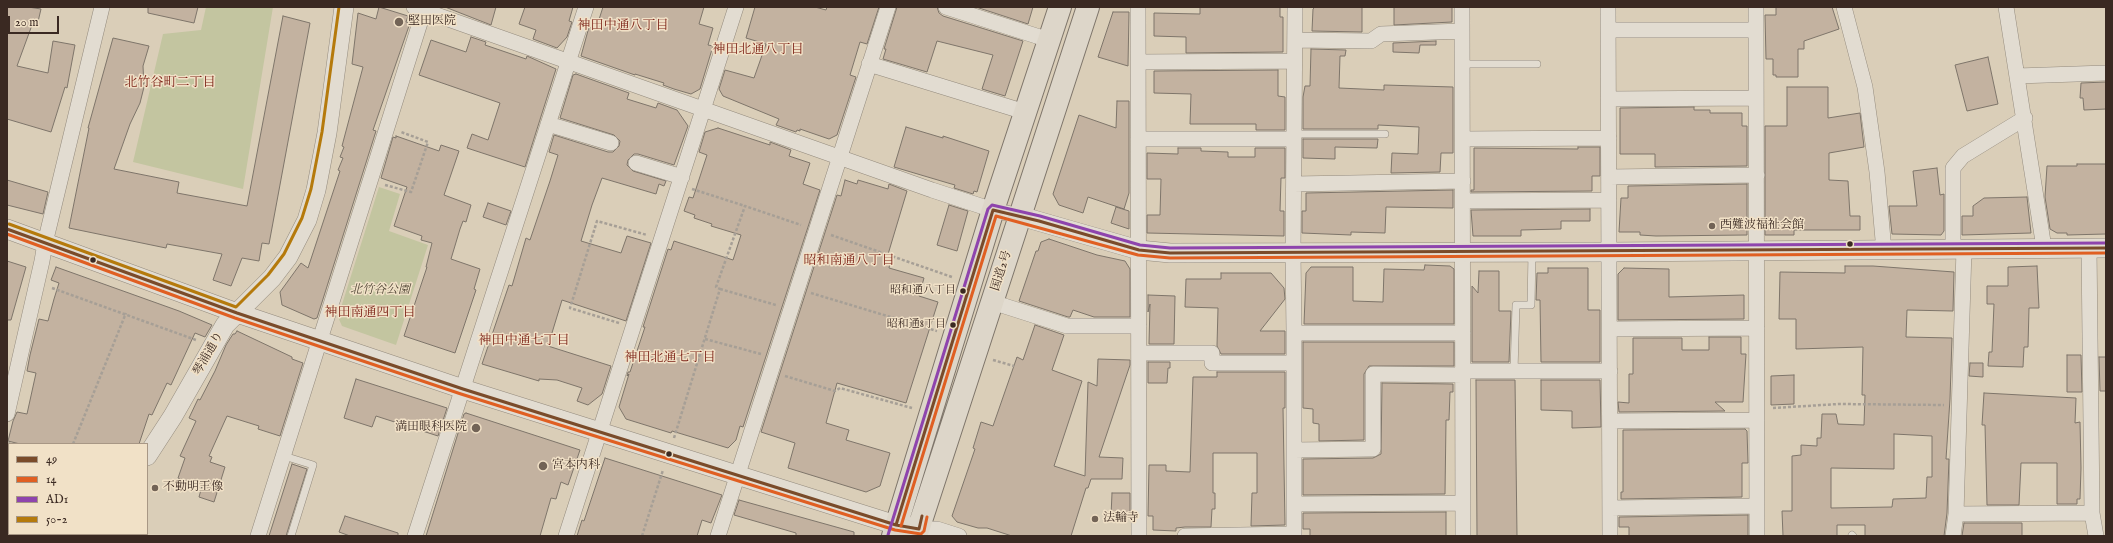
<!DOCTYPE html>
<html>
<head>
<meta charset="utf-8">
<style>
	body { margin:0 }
	#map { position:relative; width:2113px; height:543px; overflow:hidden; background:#daceb8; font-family:"IM FELL English",serif }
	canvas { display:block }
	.frame { position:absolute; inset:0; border:8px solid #3a2922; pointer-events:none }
	.legend { position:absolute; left:8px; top:443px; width:140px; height:92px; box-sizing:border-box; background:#f1e1c7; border:1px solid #a89785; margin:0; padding:5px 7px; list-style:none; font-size:12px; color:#3a2922 }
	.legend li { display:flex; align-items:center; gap:8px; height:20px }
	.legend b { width:20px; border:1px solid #a89785 }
	.scale { position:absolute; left:8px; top:16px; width:51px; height:18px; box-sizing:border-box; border:2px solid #3a2922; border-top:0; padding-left:5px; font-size:12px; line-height:14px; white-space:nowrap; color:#3a2922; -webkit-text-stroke:3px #f1e1c7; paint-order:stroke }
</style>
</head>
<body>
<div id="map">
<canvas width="2113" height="543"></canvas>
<div class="frame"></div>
<ul class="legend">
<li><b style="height:5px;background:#7a4b2a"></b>49</li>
<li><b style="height:5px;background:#e05f22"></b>14</li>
<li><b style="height:5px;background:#8e44ad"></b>AD1</li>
<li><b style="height:5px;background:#b57a0c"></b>50-2</li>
</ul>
<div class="scale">20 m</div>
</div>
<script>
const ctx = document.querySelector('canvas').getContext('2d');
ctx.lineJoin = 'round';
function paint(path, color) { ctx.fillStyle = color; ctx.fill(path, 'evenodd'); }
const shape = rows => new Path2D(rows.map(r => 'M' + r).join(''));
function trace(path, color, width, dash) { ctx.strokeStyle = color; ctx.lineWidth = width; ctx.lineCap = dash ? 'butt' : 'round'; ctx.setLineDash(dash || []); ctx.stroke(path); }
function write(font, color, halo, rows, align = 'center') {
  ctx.font = font + ' "IM FELL English","Noto Serif JP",serif'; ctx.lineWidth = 3; ctx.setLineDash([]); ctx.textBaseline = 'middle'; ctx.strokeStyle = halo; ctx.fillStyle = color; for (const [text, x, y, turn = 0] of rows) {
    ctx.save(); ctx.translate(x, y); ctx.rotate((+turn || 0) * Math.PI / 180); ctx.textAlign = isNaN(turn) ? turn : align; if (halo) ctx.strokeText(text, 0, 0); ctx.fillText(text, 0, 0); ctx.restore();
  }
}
const green = shape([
	[206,7,273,7,243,189,133,162,163,34,201,30],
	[379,187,400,194,389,231,428,245,396,345,342,326,338,317]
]);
const building = shape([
	[7,7,28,7,41,9,37,26,32,25,17,66,48,73,53,41,75,45,67,88,65,87,51,132,7,119,7,7],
	[148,7,198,7,194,23,148,13,148,7],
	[379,7,408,16,406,22,410,23,373,130,376,131,317,318,314,319,282,305,280,292,301,263,308,268,340,171,338,170,343,158,340,157,344,147,342,146,363,67,352,64,358,13,376,19,379,7],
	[445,7,496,7,491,25,445,7],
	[525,7,573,7,569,21,572,22,567,37,557,48,533,39,536,30,519,24,525,7],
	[603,7,704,7,699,24,713,28,708,45,713,46,700,89,691,94,674,89,663,85,664,83,635,74,635,75,581,56,589,27,596,29,603,7],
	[755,7,815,7,826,10,827,7,879,7,867,44,860,42,850,75,856,77,837,135,829,139,800,129,800,131,797,130,796,132,776,125,779,119,723,96,719,89,725,70,754,78,766,44,746,38,755,7],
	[897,7,937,7,939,13,943,16,1023,41,1005,96,982,89,993,55,937,41,927,72,883,59,886,49,884,49,897,7],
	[976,7,1033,7,1028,24,976,7],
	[1200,7,1280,7,1280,17,1283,17,1283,52,1186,53,1186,37,1154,36,1154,13,1200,14,1200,7],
	[1315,7,1362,7,1362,32,1312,31,1313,9,1315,7],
	[1394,7,1452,7,1452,22,1394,25,1394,7],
	[1776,7,1832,7,1839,29,1804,41,1804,49,1798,49,1798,77,1776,77,1776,75,1773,75,1773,59,1766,59,1765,15,1776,15,1776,7],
	[1113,12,1129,12,1128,66,1098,57,1113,12],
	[283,16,310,23,269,244,262,243,259,261,242,258,231,286,213,280,222,254,167,244,166,248,69,228,89,128,88,128,113,38,149,46,143,66,144,87,140,103,130,124,114,169,179,182,177,193,247,206,283,16],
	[471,37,486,42,485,45,526,59,527,56,556,69,525,167,467,148,472,134,488,140,500,103,419,75,431,40,466,52,471,37],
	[1436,41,1436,45,1420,45,1419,53,1393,52,1393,43,1436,41],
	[1311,49,1346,50,1345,56,1340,56,1339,88,1384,90,1384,85,1453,87,1453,153,1441,153,1440,172,1391,173,1392,153,1418,154,1419,127,1378,125,1378,129,1303,129,1303,97,1305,86,1310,86,1311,49],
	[1988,57,1998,104,1967,111,1955,65,1988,57],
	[1278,70,1278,96,1285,97,1285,130,1256,130,1256,124,1190,124,1191,94,1154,93,1154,71,1278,70],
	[576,74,629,93,627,99,656,108,658,103,677,110,688,126,674,165,638,154,634,154,628,160,627,165,633,171,666,181,664,186,659,184,656,194,602,178,592,205,581,241,621,253,627,236,651,243,626,321,562,300,548,346,611,366,602,394,588,405,577,401,582,388,557,380,539,379,539,381,482,364,509,285,512,286,526,238,530,240,550,181,558,155,549,152,554,135,608,152,613,152,619,146,620,141,614,135,560,118,573,75,576,74],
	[2106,82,2106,109,2084,110,2083,98,2080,98,2081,83,2106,82],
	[1787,87,1828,87,1828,118,1860,113,1864,147,1829,153,1829,180,1848,181,1850,216,1860,216,1860,230,1794,230,1794,235,1765,235,1765,126,1787,126,1787,87],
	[1117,101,1129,101,1129,193,1124,209,1088,197,1083,213,1059,205,1053,194,1079,115,1116,128,1117,101],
	[1694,107,1694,110,1710,110,1710,113,1742,113,1742,126,1747,126,1747,166,1655,167,1655,154,1620,154,1620,108,1694,107],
	[906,127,943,138,943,136,989,151,977,192,974,191,973,194,954,188,955,185,948,183,894,167,906,127],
	[718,128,770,145,770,142,791,150,789,156,810,163,803,184,820,190,743,427,740,426,736,440,728,448,672,431,671,433,626,419,619,407,629,374,627,376,628,372,630,372,645,327,643,327,668,249,671,250,674,241,733,260,741,235,711,226,712,224,694,218,695,215,684,211,689,197,693,198,707,155,699,152,705,132,718,128],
	[396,136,439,151,441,145,459,151,444,195,471,205,466,222,463,221,460,229,451,259,480,269,474,289,476,290,455,353,404,336,427,267,426,267,432,243,421,240,422,236,394,226,407,187,381,178,393,137,396,138,396,136],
	[1303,139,1378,139,1377,148,1335,147,1335,159,1303,158,1303,139],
	[1578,147,1600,147,1600,176,1592,176,1592,191,1471,192,1471,190,1474,190,1474,148,1578,149,1578,147],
	[1178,148,1201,148,1201,151,1228,152,1228,157,1255,157,1255,148,1285,148,1285,178,1281,178,1280,211,1284,211,1284,236,1147,233,1147,215,1160,215,1161,179,1147,179,1147,153,1178,154,1178,148],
	[2077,164,2106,164,2106,234,2067,235,2067,233,2057,233,2050,229,2045,197,2047,166,2077,166,2077,164],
	[1937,168,1940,195,1944,194,1944,231,1941,235,1892,234,1889,206,1917,206,1913,171,1937,168],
	[7,180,48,192,43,214,7,205,7,180],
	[845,180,857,184,858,180,888,189,889,184,907,191,886,261,890,263,889,268,924,278,919,296,938,302,906,403,837,383,826,423,849,430,846,440,890,453,880,486,866,492,788,468,795,443,761,432,837,195,841,196,845,180],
	[1747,184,1747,235,1656,236,1640,235,1640,232,1619,232,1621,198,1628,198,1628,186,1747,184],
	[1453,190,1453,208,1386,207,1385,233,1351,232,1351,235,1302,233,1302,211,1306,211,1306,193,1453,190],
	[2027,197,2031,233,1962,235,1962,216,1973,216,1973,206,1984,198,2027,197],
	[488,203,511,211,506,225,483,217,488,203],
	[949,205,968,211,957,251,937,245,949,205],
	[1116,207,1129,211,1129,229,1111,223,1116,207],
	[1590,209,1590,221,1561,221,1561,229,1521,230,1521,236,1473,236,1471,210,1590,209],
	[1049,239,1097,255,1125,261,1130,269,1130,317,1094,317,1073,310,1070,317,1068,317,1019,301,1036,251,1038,251,1041,242,1049,239],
	[7,261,26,267,11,320,7,320,7,261],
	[1425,265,1450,266,1454,269,1454,324,1304,324,1306,273,1311,267,1353,267,1353,301,1383,302,1384,269,1424,270,1425,265],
	[1845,266,1873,266,1954,272,1953,311,1907,310,1906,337,1952,338,1950,399,1946,459,1949,459,1947,513,1944,536,1865,536,1865,525,1837,525,1837,536,1783,536,1782,511,1792,511,1792,456,1801,455,1801,445,1817,446,1817,438,1821,438,1822,414,1836,414,1838,424,1864,425,1865,395,1862,395,1863,347,1796,349,1796,319,1779,319,1780,272,1845,273,1845,266],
	[1894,434,1932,436,1932,477,1927,477,1926,498,1893,499,1892,507,1831,508,1831,468,1894,469,1894,434],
	[2037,266,2039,308,2029,308,2028,347,2024,347,2023,367,1988,366,1989,352,1992,352,1994,304,1987,304,1987,286,2008,286,2008,267,2037,266],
	[56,267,179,311,212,325,205,337,195,333,171,385,167,383,152,415,149,414,139,444,20,444,8,441,13,421,17,412,27,414,36,373,27,371,30,355,39,319,48,321,54,299,59,283,51,280,56,267],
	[1548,268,1588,268,1588,310,1600,310,1600,362,1541,362,1540,300,1536,300,1537,273,1548,273,1548,268],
	[1624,268,1669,269,1669,297,1744,295,1744,319,1618,320,1618,274,1624,268],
	[1479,271,1499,271,1499,311,1511,311,1509,362,1472,362,1472,286,1478,293,1479,271],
	[1221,273,1271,273,1284,288,1285,299,1260,331,1285,331,1285,354,1221,354,1217,346,1218,308,1185,307,1186,279,1221,279,1221,273],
	[1148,295,1175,296,1174,344,1149,344,1150,304,1148,312,1148,295],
	[1035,325,1064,335,1052,370,1082,381,1054,466,1085,476,1088,382,1097,386,1098,359,1130,360,1130,365,1099,457,1123,458,1122,479,1091,479,1088,488,1086,488,1071,536,1012,536,987,528,978,528,957,522,952,516,975,449,973,448,981,422,993,426,1017,357,1023,360,1035,325],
	[237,331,292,357,292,359,303,363,280,436,258,429,259,426,227,416,209,456,212,457,210,462,225,467,214,502,199,497,202,486,178,478,185,458,180,456,196,421,189,418,198,399,200,400,215,371,226,345,233,334,235,334,237,331],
	[1709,337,1741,337,1741,354,1746,354,1743,402,1715,402,1725,411,1619,412,1618,402,1629,403,1629,374,1633,374,1633,338,1682,338,1682,350,1709,350,1709,337],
	[1303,342,1454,342,1454,366,1369,366,1364,374,1364,440,1319,441,1319,424,1313,423,1313,409,1303,408,1303,342],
	[2067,355,2081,355,2082,392,2067,392,2067,355],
	[2099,357,2106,357,2106,391,2100,391,2099,357],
	[1148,362,1170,362,1170,368,1168,368,1167,383,1148,383,1148,362],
	[1970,363,1983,363,1983,377,1969,376,1970,363],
	[1217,372,1285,372,1285,408,1283,408,1285,525,1251,526,1252,493,1257,493,1257,453,1213,453,1213,493,1215,493,1215,509,1212,509,1211,527,1185,527,1176,528,1176,531,1153,530,1153,516,1148,516,1149,465,1166,465,1166,471,1190,472,1193,377,1217,377,1217,372],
	[1794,375,1794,404,1771,405,1771,376,1794,375],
	[356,379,447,408,438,436,376,416,372,427,344,418,356,379],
	[1476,380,1515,380,1517,536,1477,536,1476,380],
	[1541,380,1600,380,1601,427,1572,428,1572,411,1541,410,1541,380],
	[1382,383,1453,384,1453,392,1450,392,1449,420,1446,420,1445,494,1303,495,1303,459,1373,458,1381,454,1382,383],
	[1984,393,2076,398,2075,423,2080,422,2081,468,2080,499,2077,499,2077,504,2057,504,2057,463,2021,463,2019,505,1987,505,1985,425,1982,425,1984,393],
	[466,413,580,450,568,485,561,482,556,499,551,498,540,536,426,536,464,414,466,413],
	[1745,429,1747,431,1748,463,1742,463,1742,497,1621,499,1621,492,1623,492,1623,430,1745,429],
	[605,458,722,495,711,523,702,520,697,536,577,536,582,520,584,521,605,458],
	[292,464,307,469,286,536,269,536,292,464],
	[1112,493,1130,493,1130,516,1111,516,1112,493],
	[739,500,854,532,854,536,796,536,796,533,734,515,739,500],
	[1446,512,1446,536,1310,536,1310,529,1303,529,1303,513,1446,512],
	[1748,515,1748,536,1629,536,1629,527,1619,527,1619,517,1748,515],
	[345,516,398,533,398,536,350,536,339,532,345,516],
	[1964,523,2022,523,2022,536,1962,536,1964,523]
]);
const path = shape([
	[385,185,411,192,428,142,401,132],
	[692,189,745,206],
	[831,235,952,277],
	[52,288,196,340],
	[720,289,776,305],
	[811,293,937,331],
	[619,323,570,308,597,221,647,235],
	[705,339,761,354],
	[993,360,1014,366],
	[785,376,835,391,840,388,912,408],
	[1773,408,1839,404,1944,405],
	[674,438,720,289,716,287,745,206,801,225],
	[73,444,126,313],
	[642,536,663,470]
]);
const service = shape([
	[1463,64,1537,64],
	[1294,134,1385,134],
	[1514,371,1516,305,1531,305,1532,253],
	[284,456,313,465,291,536],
	[1852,535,1853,536]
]);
const minor = shape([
	[414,7,932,190,993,210,1020,216],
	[946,7,1049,40],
	[1138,7,1139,536],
	[1462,7,1463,536],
	[1608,7,1610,536],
	[1756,7,1757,536],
	[1844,7,1865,87,1877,172,1884,251],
	[2006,7,2044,248],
	[1608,30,1756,30],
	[1295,40,1371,41,1381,34,1462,31],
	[1138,62,1294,61],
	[869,64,1025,112],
	[2017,76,2106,73],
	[1609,99,1756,98],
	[548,124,611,143],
	[1138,139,1294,139],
	[1463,139,1609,138],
	[636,163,682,177],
	[1609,177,1757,175],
	[1294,184,1463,181],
	[1463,201,1609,200],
	[2089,248,2092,513,2096,536],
	[1953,249,1953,168,1963,156,2025,118],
	[992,302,1067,326,1139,326],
	[1610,329,1757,328],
	[1294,333,1463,333],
	[1139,353,1212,353,1212,363,1294,363],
	[1463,371,1610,371],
	[7,414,42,261,45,243,102,7],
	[1610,421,1757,420],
	[7,450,9,451],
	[1294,450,1373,449,1373,374,1463,375],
	[1294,504,1463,503],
	[1610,508,1757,506],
	[1956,514,2092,513],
	[919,529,937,529,959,536],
	[121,534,122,536],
	[258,536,425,7],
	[415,536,586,7],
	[566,536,736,7],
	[718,536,888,7],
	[1185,536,1294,534],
	[1294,536,1294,333,1293,252,1295,7],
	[1953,536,1956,514,1964,249]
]);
const tertiary = shape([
	[1020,216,1139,250,1170,253,1610,252,2106,248],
	[7,229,237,313,463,389,896,525,911,527],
	[147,456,173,416,225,325,272,278,288,257,307,220,316,190,327,133,344,7]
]);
const trunk = shape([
	[893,536,993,210,1060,7],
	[916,536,1088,7]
]);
const bus1 = shape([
	[7,229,237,313,463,389,896,525,919,529,922,516],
	[896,525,993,210,1039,221,1139,250,1170,253,2106,248]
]);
const bus2 = shape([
	[7,234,235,318,461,394,895,530,921,534,924,531,927,517],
	[901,526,996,216,1138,255,1170,258,2106,253]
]);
const bus3 = shape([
	[888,535,988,209,992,205,1040,216,1140,245,1170,248,2106,243]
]);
const bus4 = shape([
	[9,224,236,307,268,275,284,254,302,218,311,189,322,132,339,7]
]);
const markers = [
	[399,22,5,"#726356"],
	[1712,226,4,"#726356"],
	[1850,244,3.5,"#3a2922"],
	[93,260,3.5,"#3a2922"],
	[963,291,3.5,"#3a2922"],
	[953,325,3.5,"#3a2922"],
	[476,428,5,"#726356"],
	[669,454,3.5,"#3a2922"],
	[543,466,5,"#726356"],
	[155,488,4,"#726356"],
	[1095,519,4,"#726356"]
];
const busNames = [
	["昭和通八丁目",956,291],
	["昭和通8丁目",946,325]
];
const poiNames = [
	["堅田医院",408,22],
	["西難波福祉会館",1720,226],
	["満田眼科医院",467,428,"right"],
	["宮本内科",552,466],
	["不動明王像",163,488],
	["法輪寺",1103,519]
];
const streetNames = [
	["国道2号",1002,271,-72],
	["琴浦通り",209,354,-60]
];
const parkNames = [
	["北竹谷公園",380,291]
];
const neighbourhoodNames = [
	["神田中通八丁目",623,26],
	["神田北通八丁目",758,50],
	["北竹谷町二丁目",170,83],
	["昭和南通八丁目",849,261],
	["神田南通四丁目",370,313],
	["神田中通七丁目",524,341],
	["神田北通七丁目",670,358]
];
paint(green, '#c3c5a0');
paint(building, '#c3b2a0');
trace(building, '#7e756a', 1);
trace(service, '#948b7e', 8);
trace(minor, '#948b7e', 16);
trace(tertiary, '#948b7e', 20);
trace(trunk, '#7e756a', 24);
trace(path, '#a69f96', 2.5, [3, 2]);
trace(service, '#e2dcd1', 7);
trace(minor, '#e2dcd1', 15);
trace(tertiary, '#e2dcd1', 19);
trace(trunk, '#ddd6c9', 22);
trace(bus1, '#7a4b2a', 3);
trace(bus2, '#e05f22', 3);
trace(bus3, '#8e44ad', 3);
trace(bus4, '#b57a0c', 3);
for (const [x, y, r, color] of markers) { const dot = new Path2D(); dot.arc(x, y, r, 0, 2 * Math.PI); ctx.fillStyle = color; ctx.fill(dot); trace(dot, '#f1e1c7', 1.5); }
write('11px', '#3a2922', '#f1e1c7', busNames, 'right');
write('12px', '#3a2922', '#f1e1c7', poiNames, 'left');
write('12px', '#3a2922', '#f1e1c7', streetNames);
write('italic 12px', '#524737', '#f1e1c7', parkNames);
write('13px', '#7a1f14', '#f1e1c7', neighbourhoodNames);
</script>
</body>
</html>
